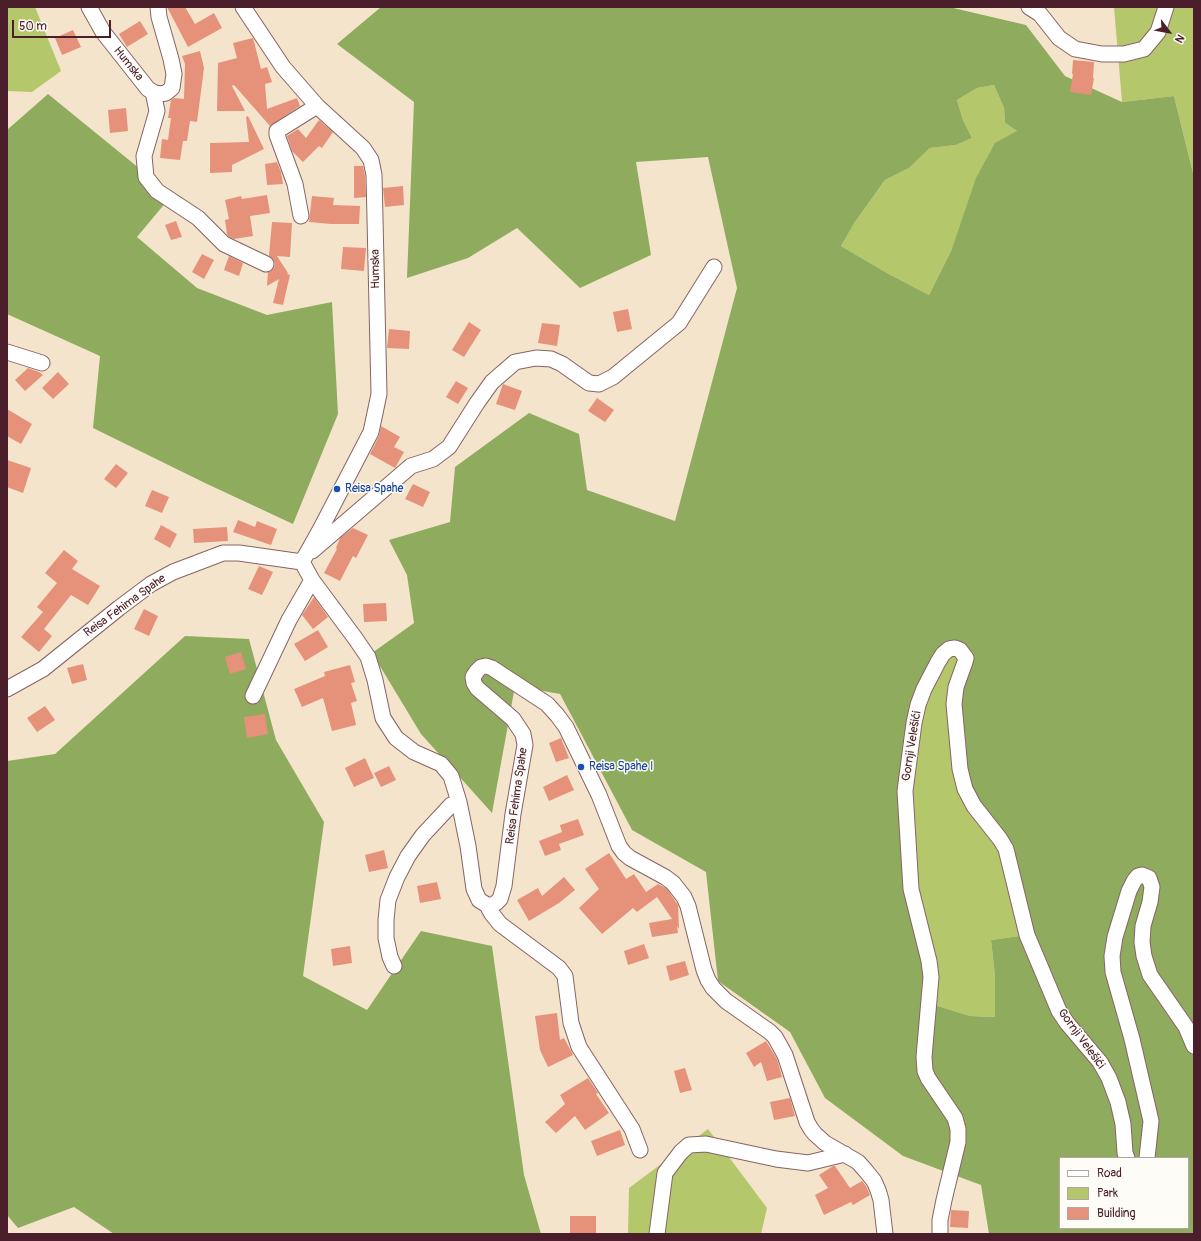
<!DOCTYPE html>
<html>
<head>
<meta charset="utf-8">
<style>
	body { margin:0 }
	#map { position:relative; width:1201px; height:1241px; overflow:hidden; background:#f5e4cc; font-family:Pangolin,sans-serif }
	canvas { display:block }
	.frame { position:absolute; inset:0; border:8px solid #4a1f2b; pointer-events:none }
	.legend { position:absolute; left:1059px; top:1157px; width:130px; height:72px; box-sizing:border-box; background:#fdfcf7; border:1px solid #b5a4a5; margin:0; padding:5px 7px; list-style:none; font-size:12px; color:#4a1f2b }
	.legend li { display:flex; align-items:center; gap:8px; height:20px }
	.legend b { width:20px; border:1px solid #b5a4a5 }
	.north { position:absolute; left:1149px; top:12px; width:40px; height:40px; -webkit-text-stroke:3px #fdfcf7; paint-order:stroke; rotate:122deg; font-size:11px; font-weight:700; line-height:16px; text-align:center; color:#4a1f2b }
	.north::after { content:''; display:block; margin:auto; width:14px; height:18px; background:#4a1f2b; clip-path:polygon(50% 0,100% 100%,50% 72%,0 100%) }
	.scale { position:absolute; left:12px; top:20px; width:99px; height:18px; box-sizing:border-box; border:2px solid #4a1f2b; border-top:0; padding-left:5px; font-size:12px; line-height:14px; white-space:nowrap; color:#4a1f2b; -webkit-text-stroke:3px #fdfcf7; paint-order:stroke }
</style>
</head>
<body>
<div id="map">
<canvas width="1201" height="1241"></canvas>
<div class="frame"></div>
<ul class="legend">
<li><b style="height:5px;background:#fff"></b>Road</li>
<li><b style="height:11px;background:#b4c76a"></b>Park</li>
<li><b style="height:11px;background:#e6917a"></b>Building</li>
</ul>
<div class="north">N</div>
<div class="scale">50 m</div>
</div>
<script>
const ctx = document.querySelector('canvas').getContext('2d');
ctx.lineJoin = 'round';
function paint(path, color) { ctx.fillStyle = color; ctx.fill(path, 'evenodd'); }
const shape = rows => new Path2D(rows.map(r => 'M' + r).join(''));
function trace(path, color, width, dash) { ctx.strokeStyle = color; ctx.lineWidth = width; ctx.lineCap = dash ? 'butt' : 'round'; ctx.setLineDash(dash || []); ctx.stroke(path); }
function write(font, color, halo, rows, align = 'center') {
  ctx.font = font + ' Pangolin,sans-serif'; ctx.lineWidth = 3; ctx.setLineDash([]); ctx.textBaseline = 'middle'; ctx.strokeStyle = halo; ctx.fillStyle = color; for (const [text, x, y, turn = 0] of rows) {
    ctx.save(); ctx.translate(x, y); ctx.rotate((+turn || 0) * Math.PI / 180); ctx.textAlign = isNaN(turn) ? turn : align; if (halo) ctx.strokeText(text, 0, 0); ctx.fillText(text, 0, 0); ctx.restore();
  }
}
const green = shape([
	[7,7,35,7,61,71,32,92,7,91],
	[1114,7,1194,7,1194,177,1174,96,1122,102],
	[994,85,1004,108,1005,123,1017,131,952,249,929,295,887,273,841,246,855,222,885,180,909,168,930,148,956,145,972,138,963,120,957,100,977,88],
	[960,650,1000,839,1027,935,991,940,995,976,995,1017,970,1016,928,1003,911,889,905,791,914,723,938,662],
	[708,1129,767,1208,761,1234,628,1234,629,1188]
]);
const forest = shape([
	[381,7,949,7,1026,25,1065,76,1122,102,1174,96,1194,177,1194,1234,989,1234,981,1185,903,1156,825,1098,790,1032,718,981,706,872,632,830,560,694,515,686,492,813,421,734,372,653,414,623,407,575,389,540,450,522,455,467,529,413,579,434,587,490,675,521,737,288,708,157,636,162,651,255,580,288,517,228,468,258,407,278,414,102,337,44],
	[994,85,1004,108,1005,123,1017,131,995,143,976,178,952,249,929,295,887,273,841,246,855,222,885,180,909,168,930,148,956,145,972,138,963,120,957,100,977,88],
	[955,648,965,662,954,704,974,806,1009,858,1027,935,991,940,995,976,995,1017,970,1016,928,1003,905,791,924,689],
	[1060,1158,1188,1158,1188,1228,1060,1228],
	[48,94,172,195,137,237,197,288,267,315,332,302,338,414,293,524,205,483,93,428,100,356,7,314,7,130],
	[185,636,249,639,276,740,324,822,303,976,367,1010,421,931,492,946,524,1175,541,1234,114,1234,74,1207,18,1228,7,1215,7,761,55,754]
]);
const building = shape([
	[167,7,185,7,195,24,214,13,222,28,188,47],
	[140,21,148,34,127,47,119,34],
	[73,30,81,47,62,55,55,38],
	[253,38,261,69,267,67,272,82,265,84,267,109,297,98,300,106,270,126,234,85,232,86,245,111,217,111,218,63,237,58,233,43],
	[200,51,204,68,197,122,190,121,187,141,183,141,180,160,160,158,162,139,168,140,171,118,168,118,171,100,174,98,184,99,185,64,182,56],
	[1073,60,1094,62,1093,78,1094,78,1091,95,1070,92,1073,74,1072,74],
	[126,108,128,131,110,133,108,110],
	[248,116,264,149,232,165,232,172,210,173,210,143,249,142,246,117],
	[319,120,333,132,322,148,319,146,303,162,292,151,287,136,298,129,306,138],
	[277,162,281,172,283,184,267,185,265,164],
	[354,166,363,166,365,176,366,197,354,198],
	[403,186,404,205,385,207,383,188],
	[267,195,270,213,250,216,253,236,234,239,229,237,227,234,225,220,229,219,225,200,241,196,242,199],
	[312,196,334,198,333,205,360,206,359,224,331,224,309,222],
	[176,221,182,237,171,240,165,225],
	[272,222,292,223,290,257,277,256,288,273,287,274,290,275,283,305,273,303,279,279,267,286,268,272,274,268,275,264,273,259,269,256],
	[343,247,366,248,364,271,341,269],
	[202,254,214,260,204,279,192,272],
	[229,256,243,263,239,276,224,270],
	[628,309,632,329,617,332,613,312],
	[469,322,481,330,464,357,452,350],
	[542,323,560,325,557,346,538,343],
	[389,329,410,331,409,349,387,348],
	[28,368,39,372,43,375,25,391,15,380],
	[58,372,69,384,53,399,42,388],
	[456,381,468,388,458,404,446,397],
	[503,384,522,391,515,410,496,404],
	[597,398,614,410,605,422,588,411],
	[7,409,32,424,21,444,7,436],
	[381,426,400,437,394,447,404,452,395,468,370,454,379,436],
	[7,460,31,468,23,493,7,487],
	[116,464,128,473,116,488,104,479],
	[413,484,430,492,423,507,405,499],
	[152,490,169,497,162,513,145,506],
	[238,520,255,527,257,521,277,529,271,545,233,532],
	[161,525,177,534,170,548,154,539],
	[227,527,228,541,194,543,193,529],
	[353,528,368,535,356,558,353,556,340,581,324,573,337,549,336,548,340,538],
	[64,550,78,561,72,569,100,586,88,605,71,595,44,629,52,636,39,652,21,637,43,612,37,607,57,583,45,573],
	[259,566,273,572,262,595,248,589],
	[314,597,328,617,313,629,302,615],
	[386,603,387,621,364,622,363,604],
	[144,609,158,616,149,636,134,629],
	[318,630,328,647,305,661,294,644],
	[241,652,246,669,230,674,225,657],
	[83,664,87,680,72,684,67,668],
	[350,665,355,682,351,683,357,701,351,703,356,725,332,731,323,698,302,707,294,689,325,676,324,672],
	[45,706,55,720,37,732,27,718],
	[265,714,268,734,247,738,244,717],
	[561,738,569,758,556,762,549,743],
	[365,758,374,778,354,787,345,768],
	[389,766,396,780,381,787,374,773],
	[567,775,574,790,549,801,543,787],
	[578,819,584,835,559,844,561,850,545,856,539,841,562,832,560,825],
	[384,850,388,868,369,872,365,855],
	[609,853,626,879,634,874,646,892,658,884,667,889,678,905,679,929,677,926,678,933,652,937,649,923,672,919,657,897,637,912,633,908,602,934,579,908,599,889,585,869],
	[564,877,575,890,559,903,529,921,517,900,538,888,542,896],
	[437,882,441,899,420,903,417,886],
	[644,944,649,958,628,965,624,951],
	[350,946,352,963,333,966,331,949],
	[685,961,689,975,670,981,666,966],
	[557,1013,560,1040,564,1038,573,1055,548,1067,540,1050,535,1016],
	[766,1041,777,1059,782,1077,767,1081,761,1062,754,1067,746,1053],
	[685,1068,692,1090,680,1093,674,1071],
	[588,1078,598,1093,596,1094,609,1113,585,1130,575,1116,556,1133,545,1122,565,1104,560,1095],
	[790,1098,795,1116,774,1120,770,1102],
	[620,1130,625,1145,597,1156,591,1141],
	[833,1166,835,1166,850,1188,862,1181,866,1186,870,1195,853,1205,851,1202,824,1215,815,1195,828,1188,819,1175],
	[951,1210,969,1211,968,1228,950,1227],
	[570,1216,596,1216,596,1234,570,1234]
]);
const minor = shape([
	[89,7,103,32,148,89,153,92,159,94,166,93,172,88,174,74,171,59,159,17,158,7],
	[243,7,283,67,317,106,363,148,371,160,374,175,379,394,371,432,320,530,302,562],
	[1029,7,1040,14,1059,38,1075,49,1102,54,1124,54,1144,49,1158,32,1166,7],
	[153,92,157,111,144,156,146,177,157,191,198,218,224,244,266,264],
	[301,216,295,184,277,135,277,131,317,106],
	[7,352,42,363],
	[312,551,411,466,433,459,449,447,477,403,492,382,515,362,536,358,551,359,562,364,589,383,599,384,613,377,679,323,714,267],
	[302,562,312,580,355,638,368,657,375,680,383,718,396,738,414,752,441,764,451,776,459,802,468,846,474,889,479,900,487,905,492,905,496,903,500,899,504,886,513,814,525,745,523,734,513,719,477,688,474,683,473,677,477,671,481,667,486,666,492,668,547,704,557,715,566,727,599,795,619,846,624,853,630,858,665,877,673,883,684,897,688,906,704,970,708,980,713,988,726,1001,770,1032,775,1037,785,1055,807,1122,811,1129,815,1134,825,1143,858,1162,866,1171,874,1181,878,1190,881,1200,885,1234],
	[7,689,43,669,119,608,151,584,173,572,223,553,239,553,302,562],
	[253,696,289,620,312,580],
	[487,905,492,914,500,924,559,968,565,976,571,1023,579,1047,632,1129,640,1150],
	[394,966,390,957,386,938,386,920,388,900,397,877,408,856,423,835,451,805,459,802],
	[1147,1158,1151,1121,1132,1039,1113,972,1112,956,1115,937,1129,891,1134,881,1138,876,1142,875,1149,878,1152,887,1150,902,1143,926,1142,942,1144,956,1150,975,1186,1027,1194,1046],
	[657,1234,665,1173,681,1152,689,1145,706,1144,776,1159,808,1163,845,1154],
	[940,1234,940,1220,944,1200,958,1142,958,1129,955,1118,928,1078,925,1071,924,1057,931,977,929,961,911,889,905,791,914,723,918,705,924,689,938,662,943,654,949,649,955,648,960,650,966,658,965,662,956,687,954,704,960,769,965,789,974,806,1000,839,1006,849,1027,935,1059,1011,1067,1023,1100,1062,1109,1078,1118,1102,1123,1124,1125,1153,1127,1158]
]);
const markers = [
	[337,489,4,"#1a4fb4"],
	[581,767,4,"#1a4fb4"]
];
const streetNames = [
	["Humska",128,64,51],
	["Humska",376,269,-91],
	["Reisa Fehima Spahe",125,606,-36],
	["Gornji Velešići",912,746,-81],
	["Reisa Fehima Spahe",517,796,-82],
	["Gornji Velešići",1081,1039,54]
];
const transitNames = [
	["Reisa Spahe",345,489],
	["Reisa Spahe I",589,767]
];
paint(green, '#b4c76a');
paint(forest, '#8fac5e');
paint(building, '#e6917a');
trace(minor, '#866463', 17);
trace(minor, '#fff', 15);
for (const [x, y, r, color] of markers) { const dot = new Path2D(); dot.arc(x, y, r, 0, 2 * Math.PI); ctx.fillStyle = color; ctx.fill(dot); trace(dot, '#fdfcf7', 1.5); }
write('12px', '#4a1f2b', '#fdfcf7', streetNames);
write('12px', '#164399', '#fdfcf7', transitNames, 'left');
</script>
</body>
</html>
